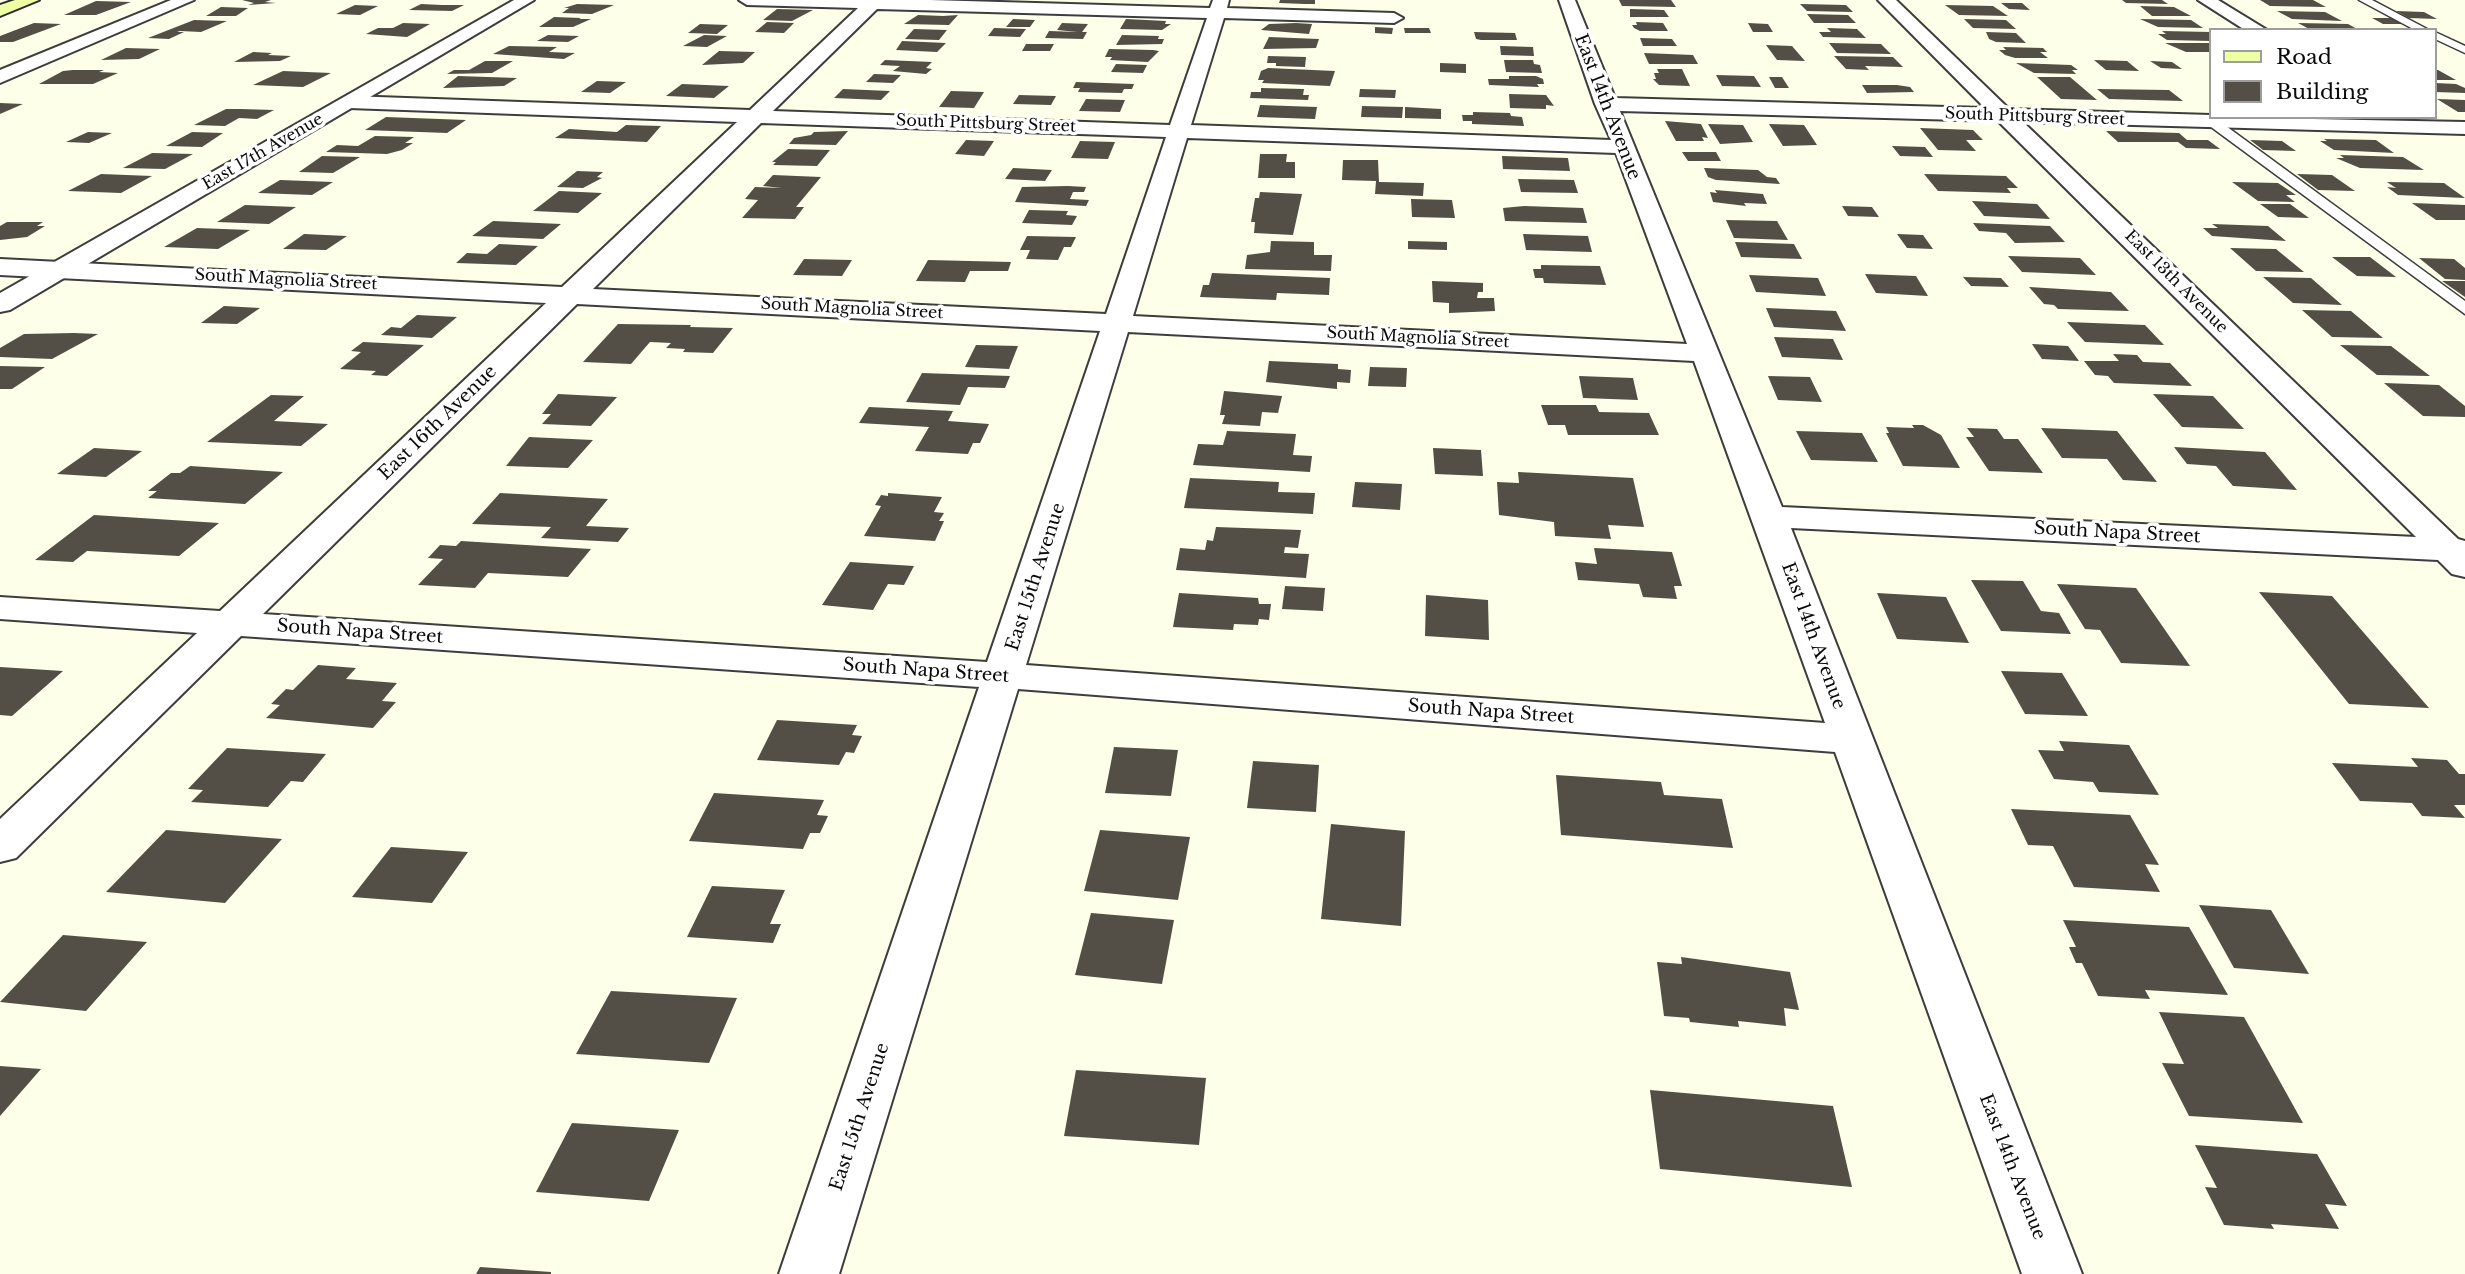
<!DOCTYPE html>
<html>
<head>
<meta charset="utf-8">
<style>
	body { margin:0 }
	#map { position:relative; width:2465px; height:1274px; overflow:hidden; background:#fdffe8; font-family:"Libre Baskerville",serif }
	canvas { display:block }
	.legend { position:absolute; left:2209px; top:28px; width:228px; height:91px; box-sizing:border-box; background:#fff; border:2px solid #9d9d9d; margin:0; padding:9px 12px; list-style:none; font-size:21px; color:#0a0a0a }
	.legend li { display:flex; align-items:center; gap:14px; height:35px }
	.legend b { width:35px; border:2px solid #9d9d9d }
</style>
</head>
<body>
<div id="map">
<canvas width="2465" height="1274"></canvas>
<ul class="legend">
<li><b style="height:9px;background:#efffa3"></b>Road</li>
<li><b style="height:19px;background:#544f46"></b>Building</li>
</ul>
</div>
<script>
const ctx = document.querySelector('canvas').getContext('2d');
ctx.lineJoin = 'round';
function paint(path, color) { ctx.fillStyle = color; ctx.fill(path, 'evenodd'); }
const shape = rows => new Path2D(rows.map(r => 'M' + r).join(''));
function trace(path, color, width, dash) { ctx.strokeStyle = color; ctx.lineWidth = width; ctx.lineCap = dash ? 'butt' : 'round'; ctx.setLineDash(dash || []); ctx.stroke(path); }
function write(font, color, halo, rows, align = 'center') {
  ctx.font = font + ' "Libre Baskerville",serif'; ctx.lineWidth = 7; ctx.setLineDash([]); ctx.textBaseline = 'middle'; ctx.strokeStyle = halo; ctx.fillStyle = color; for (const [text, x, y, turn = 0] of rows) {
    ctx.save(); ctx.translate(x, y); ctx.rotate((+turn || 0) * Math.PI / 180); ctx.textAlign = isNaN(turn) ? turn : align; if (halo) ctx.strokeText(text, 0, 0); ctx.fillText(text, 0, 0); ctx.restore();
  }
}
const building = shape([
	[242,0,271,0,265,2,276,3,248,5,254,3],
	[1280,0,1315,0,1315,4,1305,4,1279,3],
	[1619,0,1671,0,1676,7,1622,6],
	[2122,0,2162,0,2168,4,2126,3],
	[2260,0,2313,0,2326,7,2270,6],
	[96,1,131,2,96,15,64,15],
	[2001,3,2022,3,2030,10,2009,9],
	[421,4,442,5,464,5,452,11,409,10],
	[577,4,614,5,592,14,562,13,569,8,564,8],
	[1800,4,1846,5,1853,12,1807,11],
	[355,5,378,6,360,15,336,14],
	[1945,5,1993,6,2008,16,1959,15],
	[2140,6,2174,7,2191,16,2152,16],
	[221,7,248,8,236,16,206,16],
	[777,9,813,10,792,21,763,20],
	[1630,9,1664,10,1669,17,1630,17],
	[2277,11,2325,12,2342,21,2292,19],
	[2396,11,2424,12,2437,19,2409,18],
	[1807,14,1848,15,1856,23,1814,23],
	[918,15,943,16,958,15,949,25,904,24],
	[554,17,581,18,579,19,591,19,573,27,539,27],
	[2372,18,2393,18,2405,24,2383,24],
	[1013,19,1035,20,1030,27,1006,27],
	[1126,19,1166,21,1165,24,1171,24,1162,30,1120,29],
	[1964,19,2006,20,2016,29,1973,28],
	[2140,19,2191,20,2203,28,2158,27],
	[194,20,227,21,201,32,180,31,177,32,184,32,169,39,148,38],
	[767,22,794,23,784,33,755,32],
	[1636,22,1663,23,1668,31,1640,31,1634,28,1632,25,1637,25],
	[34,23,61,24,13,42,0,42,0,36],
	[403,23,430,24,407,37,366,34,378,28,393,28],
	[1062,23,1088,24,1082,32,1087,32,1083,39,1045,38,1049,31,1078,32,1057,30],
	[1296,23,1312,24,1309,34,1261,30,1269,24],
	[1748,23,1768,24,1773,32,1753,32],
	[2298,23,2348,24,2359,30,2311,30],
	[700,24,728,25,717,34,688,33],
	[1375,27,1393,28,1392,34,1375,33],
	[994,28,1026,29,1020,37,988,36],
	[1404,28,1429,28,1431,33,1405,33],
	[1827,28,1857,29,1866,38,1823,37,1819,32,1831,32],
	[914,29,947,30,939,40,905,39],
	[2162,31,2211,32,2211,41,2167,40,2158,34,2166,34],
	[1474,32,1515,33,1517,40,1481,40,1476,39],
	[1986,32,2016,33,2026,43,1996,42,1989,39],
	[548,35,579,36,568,42,537,41],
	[704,35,727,36,707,47,683,46],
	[1122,35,1159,36,1158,39,1164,39,1162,44,1116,45],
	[1269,37,1319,39,1316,48,1263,49],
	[1640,38,1672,39,1677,46,1643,46],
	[902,41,946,43,937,52,896,50],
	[1829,43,1881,44,1891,54,1837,53],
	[2165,43,2211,43,2211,52,2186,52],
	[1026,44,1054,44,1050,51,1022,51],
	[1766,45,1792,46,1805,61,1777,60],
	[509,46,557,47,549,52,575,53,564,59,493,54],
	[1500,46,1533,47,1534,56,1501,55],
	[2003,47,2043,48,2047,52,2040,52,2048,58,2015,58,2005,55,1999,50,2006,50],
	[126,48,160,49,139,59,101,60],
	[1109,49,1153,50,1159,51,1148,62,1110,60,1112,57,1105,57],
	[719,51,755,52,743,63,702,65],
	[253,52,272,53,268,55,291,56,280,61,234,62],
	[1644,53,1693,55,1698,64,1649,64],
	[1268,56,1306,57,1305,67,1276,66,1276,63,1267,63],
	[1834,56,1893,57,1903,67,1865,66,1869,70,1846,69],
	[885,60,932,62,926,68,932,69,926,74,893,71,900,66,880,65],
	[1504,60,1533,60,1534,64,1540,65,1542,73,1506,72],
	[2094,60,2127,61,2139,71,2106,70],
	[485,61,513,61,492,73,447,74,454,70,469,70],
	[2150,61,2172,62,2182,69,2161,68],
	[1440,63,1466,64,1466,73,1440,72],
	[2016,63,2071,65,2078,70,2072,70,2076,74,2034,73],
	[1116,64,1147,65,1143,73,1111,72],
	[1268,68,1335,71,1330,86,1262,83,1264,80,1258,80,1261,71],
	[1657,69,1682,69,1690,86,1659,85,1653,79,1656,79,1654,73,1659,73],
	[73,70,104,70,99,72,118,73,93,84,39,84,63,71],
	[2435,70,2438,70,2456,80,2435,80],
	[283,71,331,73,303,87,253,85],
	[874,74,901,75,893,83,866,82],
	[1716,75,1754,76,1761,87,1722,86],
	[458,76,517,78,504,86,443,88],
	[1509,76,1536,76,1543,79,1544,84,1537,84,1539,87,1489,85,1488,79,1509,79],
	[1769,77,1782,77,1789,88,1775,88],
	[2037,77,2070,77,2097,100,2061,99],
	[597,81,626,82,610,93,581,92],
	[1076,82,1134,84,1132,89,1124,89,1122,93,1078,92,1080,88,1073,88],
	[2435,83,2456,84,2465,88,2465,93,2435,92],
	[682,84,729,86,714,98,666,96],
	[1862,85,1897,85,1910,87,1914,92,1867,93],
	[1261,88,1304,89,1303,95,1309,95,1308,100,1250,98,1251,92,1261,92],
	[843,89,890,91,881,100,834,98],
	[1360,89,1396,90,1395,98,1359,97],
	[2097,89,2169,90,2183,101,2109,99],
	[951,91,984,92,974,108,939,107],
	[1509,94,1546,95,1554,106,1546,105,1546,109,1510,108],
	[1019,95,1056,96,1051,105,1013,104],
	[1086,99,1125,100,1120,112,1079,111],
	[2437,99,2465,100,2465,112,2458,112],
	[0,103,23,104,0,114],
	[1260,105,1317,107,1315,119,1257,117],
	[1362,106,1403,107,1402,118,1361,117],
	[1405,107,1441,109,1441,119,1405,118],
	[226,109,241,109,274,110,257,119,239,118,225,126,194,125],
	[1473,112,1510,113,1511,116,1522,117,1524,126,1472,124,1472,121,1463,121,1462,115,1473,115],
	[386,117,466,120,447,133,365,130],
	[1665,121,1701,124,1708,138,1702,137,1704,141,1676,141],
	[1708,124,1743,125,1753,142,1720,144],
	[1769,124,1804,125,1817,145,1783,146],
	[626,125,661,126,647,142,555,138,569,129,617,132],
	[1920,128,1973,130,1983,140,1966,140,1976,151,1938,150],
	[848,131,836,145,789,144,794,138,811,135,814,132],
	[2106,131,2179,133,2187,140,2208,140,2220,149,2186,148,2178,142,2118,142],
	[88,132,112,133,89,143,66,142],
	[192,132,223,133,202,147,166,146],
	[375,136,414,137,405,143,413,143,402,150,387,154,326,152,337,145,358,146],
	[2324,139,2376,140,2394,153,2334,150,2320,141,2327,141],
	[966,140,994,141,984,156,955,154],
	[2250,140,2282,141,2296,151,2263,150],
	[1080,141,1115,142,1108,159,1071,158],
	[1892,146,1925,147,1933,157,1900,156],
	[788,149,830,150,817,166,773,165,776,162,772,162],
	[1682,152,1716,152,1721,161,1688,161],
	[152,153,193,154,165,169,123,168],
	[1260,154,1287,154,1286,162,1295,162,1295,178,1258,178],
	[2340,155,2403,157,2424,170,2360,168,2336,158,2344,158],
	[322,156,360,157,333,173,299,172],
	[1502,156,1568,158,1570,171,1503,169],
	[1343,160,1378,160,1379,182,1424,183,1423,196,1375,194,1376,181,1342,180],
	[1013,168,1052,170,1045,181,1005,179],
	[1704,168,1758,170,1767,177,1776,178,1780,184,1716,180,1708,177],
	[577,171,603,172,597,177,602,178,583,188,557,187],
	[101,174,152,176,121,193,68,191],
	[1924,174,2006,176,2018,188,2007,188,2011,193,1938,191],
	[2297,174,2332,175,2355,191,2318,190],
	[773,175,821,177,796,207,804,207,795,219,742,218,758,200,745,199,755,187,782,188,763,186],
	[1518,179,1574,180,1578,193,1521,192],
	[280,180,333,182,312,195,258,193],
	[2232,182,2278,183,2296,195,2286,195,2295,202,2258,201],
	[2387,182,2444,183,2465,198,2398,195,2387,187,2396,188],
	[1068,186,1086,187,1084,192,1073,192,1070,199,1089,200,1086,206,1015,202,1022,187],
	[1715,190,1763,194,1767,204,1744,203,1746,206,1713,202,1710,192,1717,193],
	[559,191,602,193,578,213,533,211],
	[1260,192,1302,194,1293,235,1254,233,1255,222,1251,222,1255,198,1259,198],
	[1411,199,1452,200,1455,218,1412,217],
	[1972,201,2037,204,2050,219,1984,216],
	[2412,203,2465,205,2465,220,2436,220],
	[2260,204,2290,204,2309,218,2278,217],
	[245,205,296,207,269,224,217,222],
	[1524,206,1583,208,1587,223,1505,221,1503,208],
	[1842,206,1872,207,1879,217,1848,216],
	[1029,210,1068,211,1066,215,1077,216,1072,225,1022,223],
	[1726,220,1777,221,1788,240,1734,238],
	[493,221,561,224,543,239,472,236],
	[7,222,43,222,37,226,45,226,27,237,0,240,0,226],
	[1973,223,2050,226,2065,242,2015,243,2006,233,1979,231],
	[2212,224,2268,226,2286,241,2212,236,2203,228,2218,228],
	[197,228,250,230,218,249,164,247],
	[304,234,347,236,326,250,283,249],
	[1523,234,1588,236,1592,252,1526,250],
	[1897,234,1923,235,1933,249,1907,248],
	[1027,236,1076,237,1071,247,1064,247,1058,260,1026,259,1030,250,1020,250],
	[1271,241,1314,242,1314,255,1332,255,1331,271,1245,269,1247,255,1270,252],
	[1408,241,1447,242,1447,250,1408,249],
	[1735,242,1794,244,1802,259,1741,257],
	[499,244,538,246,516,265,456,263,467,253,487,254],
	[2230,248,2276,249,2304,272,2256,271],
	[2008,256,2080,258,2096,275,2022,272],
	[2332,257,2370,257,2396,277,2357,276],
	[2419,258,2454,259,2465,268,2465,280,2445,279],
	[804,259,852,260,842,276,793,275],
	[928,260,1011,262,1008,271,970,271,965,282,916,281],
	[1541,265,1600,266,1606,285,1544,283,1543,278,1535,278,1533,269,1541,269],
	[1212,273,1330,278,1329,295,1277,293,1276,300,1200,297,1203,285,1209,285],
	[1865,274,1916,276,1928,296,1876,293],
	[1749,275,1818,278,1826,296,1756,292],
	[1963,277,2001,278,2009,287,1971,286],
	[2263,277,2311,278,2342,305,2293,303],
	[1432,281,1483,283,1483,292,1478,292,1477,298,1494,298,1495,311,1449,313,1449,303,1433,302],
	[2442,281,2465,281,2465,297],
	[2029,287,2111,292,2129,311,2058,309,2054,305,2044,304],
	[224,306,260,308,237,324,201,323],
	[1766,308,1836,311,1846,331,1774,327],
	[2302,310,2351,311,2383,338,2332,337],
	[417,315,457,317,432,338,381,335,391,327,401,328],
	[2067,322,2145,325,2164,345,2085,342],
	[618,324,691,325,690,327,733,328,713,353,683,352,685,349,666,348,671,343,650,342,631,364,583,362],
	[74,333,98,334,52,359,0,357,0,348,24,334],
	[1774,337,1833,339,1843,360,1782,357],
	[363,342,424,345,387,376,371,375,376,371,340,369,361,352,351,351],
	[2032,344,2068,346,2079,361,2042,359],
	[976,345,1018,346,1009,369,965,367],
	[2340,345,2391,346,2430,376,2377,375],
	[2113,354,2137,355,2143,362,2170,363,2192,386,2114,383,2108,376,2095,375,2084,361,2119,361],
	[1269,361,1338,364,1338,369,1351,370,1350,383,1337,382,1337,389,1266,382],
	[0,366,45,367,12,389,0,389],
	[1370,367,1407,368,1406,387,1368,386],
	[922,373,1010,376,1005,388,968,387,960,405,906,402],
	[1579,376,1633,378,1638,400,1583,398],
	[1768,376,1810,377,1822,402,1778,400],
	[2384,383,2439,385,2465,406,2465,417,2423,416],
	[1224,391,1282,396,1278,413,1262,412,1260,426,1222,424,1225,415,1220,415],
	[558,394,617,397,591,426,542,424,551,414,542,414],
	[2153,394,2213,396,2244,429,2182,427],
	[271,395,304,396,274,421,328,424,301,446,207,442],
	[1541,405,1596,405,1599,412,1649,413,1659,435,1568,435,1565,425,1548,425],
	[869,407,953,411,948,421,989,424,980,443,973,443,968,454,915,451,929,427,859,423],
	[1912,425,1923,425,1941,435,1960,468,1903,466,1886,433,1889,433,1886,427,1914,428],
	[1967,428,1997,429,2004,439,2018,439,2043,473,1989,471,1966,437,1974,437],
	[2041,428,2117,431,2157,482,2123,480,2107,459,2062,458],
	[1227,431,1296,434,1293,455,1312,456,1310,472,1193,465,1198,444,1223,445],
	[1796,431,1862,433,1878,462,1811,460],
	[529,437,593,440,568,468,506,466],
	[2174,447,2265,452,2297,490,2233,486,2216,466,2187,464],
	[94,448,142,451,106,477,57,474],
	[1433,448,1481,450,1483,476,1435,474],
	[190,466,283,472,245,504,148,498,157,491,148,491,171,473,180,473],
	[1518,472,1633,478,1644,527,1608,525,1611,539,1555,536,1554,522,1499,515,1497,482,1519,483],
	[1190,478,1279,482,1278,492,1315,493,1313,514,1184,508],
	[1355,482,1402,484,1400,510,1352,507],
	[500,493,608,499,586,526,629,528,618,542,541,538,551,527,472,524],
	[888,493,942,497,934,512,944,513,939,521,944,521,935,541,864,536,881,506,875,505,881,495,888,496],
	[94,515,219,523,179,556,87,551,73,562,35,560],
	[1216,527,1301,530,1298,548,1285,547,1284,553,1309,554,1306,578,1176,570,1180,548,1205,550,1207,540,1213,541],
	[461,541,591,549,568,577,488,573,475,588,418,585,443,559,428,558,440,545,456,546],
	[1594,548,1672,552,1682,586,1674,586,1677,599,1643,597,1639,584,1578,580,1575,562,1597,564],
	[850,562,914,566,904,585,888,584,873,610,822,605],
	[1971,580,2023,581,2041,611,2059,613,2071,634,2001,631],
	[2057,584,2136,588,2190,666,2121,663,2100,630,2085,629],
	[1285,586,1325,588,1323,611,1282,609],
	[2259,592,2332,596,2429,708,2349,704],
	[1179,593,1258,598,1259,604,1271,604,1269,620,1259,619,1258,625,1234,624,1233,630,1173,627],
	[1877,593,1946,597,1969,643,1897,639],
	[1426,595,1488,600,1489,640,1425,636],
	[318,665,356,668,346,679,397,683,382,701,396,702,373,728,266,718,280,705,271,704,286,689,293,690],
	[0,667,63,671,12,716,0,715],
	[2001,671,2062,673,2088,716,2025,714],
	[777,720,857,725,852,735,862,736,854,753,846,752,839,765,757,760],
	[2059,741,2129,745,2159,795,2099,792,2093,782,2054,779,2038,750,2064,751],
	[1114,747,1178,750,1171,796,1105,793],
	[227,748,326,754,303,782,291,781,268,807,191,802,203,790,188,789],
	[2411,758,2447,760,2459,774,2465,774,2465,805,2454,805,2465,818,2422,816,2412,803,2360,801,2332,763,2418,767],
	[1253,761,1319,765,1316,812,1247,808],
	[1556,775,1661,782,1664,795,1722,799,1733,848,1561,835],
	[714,793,824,800,817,815,828,816,820,833,810,833,803,849,689,841],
	[2011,809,2130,815,2159,865,2145,864,2160,892,2074,887,2053,846,2028,845],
	[1331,824,1405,831,1401,926,1321,919],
	[166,830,282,839,225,903,106,892],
	[1100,830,1190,837,1178,900,1084,891],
	[391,847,468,852,432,903,352,897],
	[712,886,785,890,770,924,781,924,773,943,687,937],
	[2199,905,2271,910,2309,974,2234,968],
	[1091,913,1174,920,1162,984,1075,975],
	[2063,920,2189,927,2228,995,2145,990,2150,999,2098,996,2082,963,2076,963,2069,947,2076,947],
	[63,935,147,942,86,1011,0,1002],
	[1681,957,1790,972,1799,1010,1784,1008,1786,1026,1738,1021,1739,1027,1690,1022,1689,1018,1664,1016,1657,962,1682,964],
	[611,991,737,998,709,1063,576,1054],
	[2159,1012,2244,1017,2303,1123,2189,1116,2162,1063,2184,1064],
	[0,1066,41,1069,0,1116],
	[1076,1070,1206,1078,1199,1145,1064,1136],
	[1650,1090,1833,1106,1852,1187,1660,1169],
	[572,1123,679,1130,649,1201,536,1192],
	[2195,1145,2317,1154,2347,1206,2325,1204,2339,1229,2271,1224,2274,1229,2224,1225,2205,1187,2217,1188],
	[480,1267,551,1272,551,1274,476,1274]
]);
const service = shape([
	[2359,0,2372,0,2429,30,2415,30,2359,0],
	[2435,32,2465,46,2465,53,2435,39,2435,32],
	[2207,118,2215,118,2465,301,2465,314,2207,124,2207,118]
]);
const minor = shape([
	[171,0,194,0,0,83,0,70,171,0],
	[739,0,930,0,1210,8,1213,0,1229,0,1227,8,1394,13,1403,18,1394,23,1224,18,1191,125,1611,140,1595,104,1559,0,1575,0,1615,98,1985,108,1878,0,1896,0,2009,109,2211,115,2211,117,2465,122,2465,134,2023,122,2458,539,2465,541,2465,577,2452,574,2438,560,1791,528,2082,1274,2022,1274,1835,752,1018,689,839,1274,779,1274,979,687,241,636,16,858,0,862,0,819,197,633,0,619,0,597,220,611,546,303,0,275,0,259,562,287,737,122,349,108,339,102,349,96,750,110,858,8,747,5,739,0],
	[877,9,1207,18,1170,125,773,111,877,9],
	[1620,111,1998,121,2416,537,1782,507,1620,111],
	[761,123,1166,137,1106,314,593,289,761,123],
	[1187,138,1616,153,1687,344,1133,316,1187,138],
	[577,304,1100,331,987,662,263,614,577,304],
	[1128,332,1694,361,1825,723,1026,665,1128,332],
	[2198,0,2218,0,2267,30,2245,30,2198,0]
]);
const tertiary = shape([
	[514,0,534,0,10,310,0,312,0,293,514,0]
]);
const secondary = shape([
	[15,0,39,0,0,16,0,5,15,0]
]);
const farStreetnames = [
	["South Pittsburg Street",2035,117,2],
	["South Pittsburg Street",986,124,2],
	["East 17th Avenue",263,152,-30],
	["South Magnolia Street",286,280,3],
	["East 13th Avenue",2176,282,45],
	["South Magnolia Street",852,309,3],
	["South Magnolia Street",1418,338,3]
];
const streetNames = [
	["East 14th Avenue",1607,107,69],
	["East 16th Avenue",438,423,-44],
	["South Napa Street",2117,533,3],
	["East 15th Avenue",1036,577,-72],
	["South Napa Street",360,632,4],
	["East 14th Avenue",1813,636,70],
	["South Napa Street",926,671,4],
	["South Napa Street",1491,712,4],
	["East 15th Avenue",860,1117,-72],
	["East 14th Avenue",2012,1167,69]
];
paint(building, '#544f46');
trace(service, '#3d3d3d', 3);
trace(minor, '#3d3d3d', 4);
trace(tertiary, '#3d3d3d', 4);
trace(secondary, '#2c2c2c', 4);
paint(service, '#fff');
paint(minor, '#fff');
paint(tertiary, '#fff');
paint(secondary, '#efffa3');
write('16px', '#0a0a0a', '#fff', farStreetnames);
write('18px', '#0a0a0a', '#fff', streetNames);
</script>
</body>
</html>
